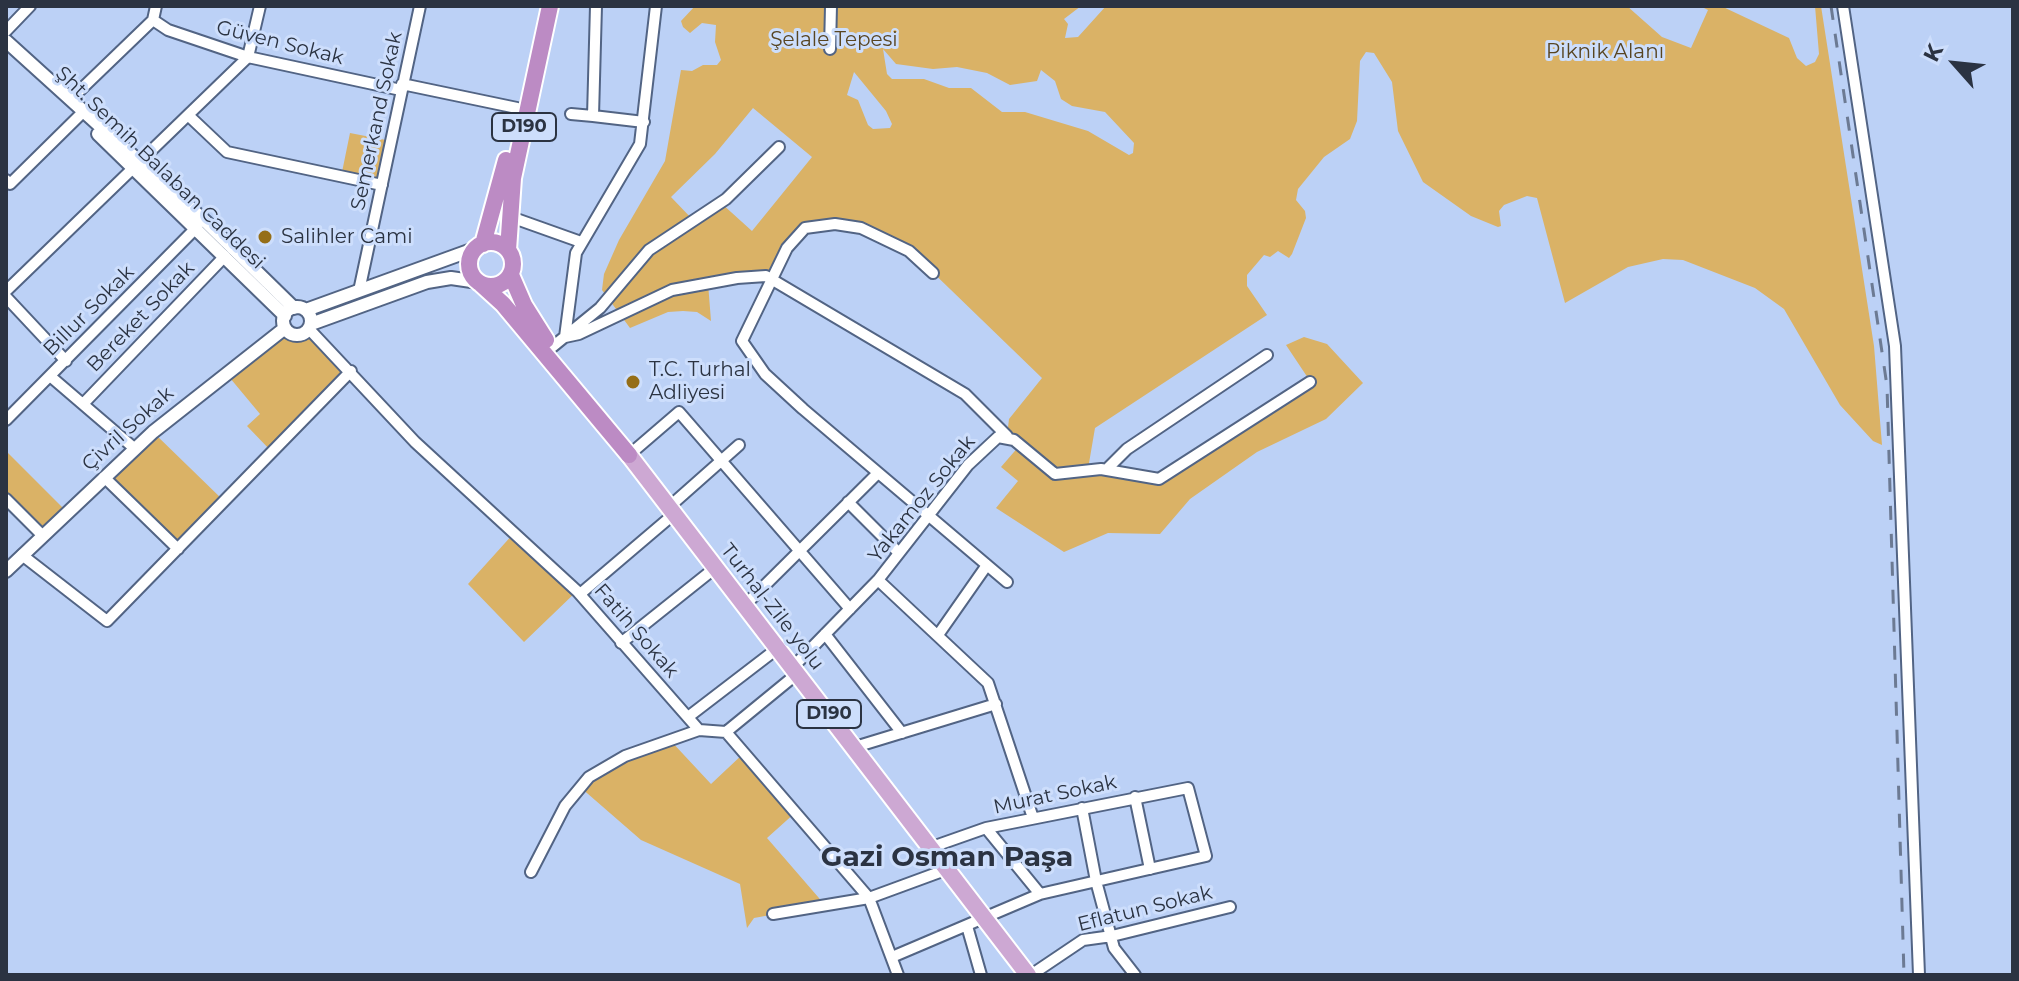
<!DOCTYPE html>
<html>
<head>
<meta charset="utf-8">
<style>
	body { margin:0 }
	#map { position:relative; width:2019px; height:981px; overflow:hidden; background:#bcd1f6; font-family:Montserrat,sans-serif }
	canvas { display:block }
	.frame { position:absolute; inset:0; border:8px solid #2b3342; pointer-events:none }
	.north { position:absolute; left:1915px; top:24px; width:80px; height:80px; -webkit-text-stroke:6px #cddefc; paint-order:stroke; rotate:297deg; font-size:22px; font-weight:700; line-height:32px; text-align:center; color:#2b3342 }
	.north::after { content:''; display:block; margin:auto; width:28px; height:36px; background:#2b3342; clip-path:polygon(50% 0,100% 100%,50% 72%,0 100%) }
</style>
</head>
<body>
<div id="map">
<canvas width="2019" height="981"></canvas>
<div class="frame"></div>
<div class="north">K</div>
</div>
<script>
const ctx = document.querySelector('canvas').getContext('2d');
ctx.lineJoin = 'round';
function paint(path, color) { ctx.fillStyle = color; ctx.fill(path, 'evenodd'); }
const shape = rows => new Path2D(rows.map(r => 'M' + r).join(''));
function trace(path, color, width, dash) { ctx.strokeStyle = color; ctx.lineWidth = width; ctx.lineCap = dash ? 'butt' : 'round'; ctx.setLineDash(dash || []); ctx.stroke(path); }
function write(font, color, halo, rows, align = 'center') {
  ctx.font = font + ' Montserrat,sans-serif'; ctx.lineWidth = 6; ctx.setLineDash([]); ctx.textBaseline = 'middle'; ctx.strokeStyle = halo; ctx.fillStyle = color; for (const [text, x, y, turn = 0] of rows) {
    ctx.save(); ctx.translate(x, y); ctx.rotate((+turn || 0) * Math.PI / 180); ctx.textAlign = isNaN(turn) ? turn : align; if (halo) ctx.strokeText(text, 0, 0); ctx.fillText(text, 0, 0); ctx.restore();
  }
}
const green = shape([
	[695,6,1081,6,1064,19,1068,24,1065,38,1078,37,1106,6,1627,6,1662,37,1691,48,1708,10,1700,6,1721,6,1789,38,1797,58,1806,66,1815,62,1819,54,1815,6,1821,6,1874,346,1882,445,1873,441,1840,405,1784,309,1755,288,1683,260,1663,259,1628,267,1565,303,1537,198,1527,196,1504,205,1499,211,1501,226,1498,227,1471,216,1423,182,1398,131,1392,82,1374,53,1366,52,1360,61,1357,121,1350,139,1324,157,1298,189,1296,200,1305,211,1306,218,1292,254,1289,258,1278,251,1270,257,1264,255,1247,275,1247,286,1267,315,1095,428,1088,469,1153,480,1310,381,1286,345,1304,337,1327,344,1363,383,1326,419,1257,452,1190,499,1160,534,1108,533,1064,552,996,508,1018,481,1001,467,1020,445,1007,436,1009,419,1042,378,920,260,861,228,805,228,774,279,708,283,711,321,697,312,683,311,668,312,630,328,602,290,604,274,619,240,665,161,681,70,692,71,703,65,717,65,721,60,715,42,716,25,702,23,690,33,683,27,681,21],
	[883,49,896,64,933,69,957,67,987,73,1010,85,1037,81,1041,70,1055,81,1061,99,1072,106,1105,112,1134,143,1133,153,1129,155,1088,131,1025,112,1002,112,971,88,949,88,924,79,892,79,887,74],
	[854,72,886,111,892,124,890,128,873,129,868,125,858,100,847,95],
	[753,108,812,157,752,231,721,203,694,221,671,197,715,154],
	[350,133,391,141,382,185,341,177],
	[285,328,296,335,306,332,351,371,272,452,247,426,260,414,225,372],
	[153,432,224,501,178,549,104,477],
	[6,451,66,511,42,535,6,499],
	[514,533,577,591,524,642,468,584],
	[670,740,711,784,744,753,796,812,767,838,825,905,754,918,747,928,740,884,641,840,580,787,589,777]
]);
const minor = shape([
	[596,6,593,116,644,122],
	[656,6,640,144,576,253,565,337,579,334,672,290,737,278,766,276,965,394,1007,436],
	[1843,6,1895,346,1919,975],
	[153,20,168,30,248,57,401,90],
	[6,31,30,6],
	[830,49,831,6],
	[402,84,517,108],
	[71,99,153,20,156,6],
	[571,114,593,116],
	[189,116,227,152,382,185],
	[6,180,10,184,79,116],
	[508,216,581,242],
	[933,273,909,251,861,228,835,224,805,228,787,248,742,341,765,374,803,409,1007,582],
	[6,291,248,57,260,6],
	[359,291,420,6],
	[6,297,66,361],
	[309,329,415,442,577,591,699,730,726,732,869,898,898,975],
	[551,348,600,308,649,250,726,199,779,147],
	[50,376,134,448],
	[83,404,225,256],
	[6,420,197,227],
	[629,455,679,412,850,609],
	[1107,469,1127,449,1267,355],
	[104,477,178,549],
	[6,499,42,535],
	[848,502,899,553],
	[669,507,739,445],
	[22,555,107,621,351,371],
	[878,580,988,683,1033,818],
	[580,594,674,514],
	[745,605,878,473],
	[825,634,902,733],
	[938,635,987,565],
	[621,643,715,568],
	[793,667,878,580,968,465,998,437,1014,440,1055,474,1101,469,1159,479,1310,382],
	[688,717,778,648],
	[726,732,798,673],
	[855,747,996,704],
	[1135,797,1150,869],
	[1082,808,1096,881,1114,948,1135,975],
	[932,847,986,828,1188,788,1206,856,1040,894,986,828],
	[531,872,565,806,589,777,625,756,699,730],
	[773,914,869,898,948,869],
	[967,926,981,975],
	[892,957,1040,894],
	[1031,975,1083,940,1112,936,1230,907]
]);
const tertiary = shape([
	[6,41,207,223,294,308],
	[98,134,285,316],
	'283 321a14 14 0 1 1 28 0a14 14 0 1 1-28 0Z',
	[306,310,477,248],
	[311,324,427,282,451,278,478,282],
	[6,571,153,432,285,328]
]);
const primary = shape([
	[629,455,1028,975]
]);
const trunk = shape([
	'469 264a22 22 0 1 1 44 0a22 22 0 1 1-44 0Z',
	[483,244,506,160],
	[508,250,513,178,550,6],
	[511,275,524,305,546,340],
	[481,284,503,304,629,455]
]);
const rail = shape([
	[1831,6,1887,386,1904,975]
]);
const markers = [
	[265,237,8,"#956e17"],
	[633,382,8,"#956e17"]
];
const shields = [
	[524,127,64],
	[829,714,64]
];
const shieldNames = [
	["D190",524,127],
	["D190",829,714]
];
const parkNames = [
	["Şelale Tepesi",834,40],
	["Piknik Alanı",1605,52]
];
const streetNames = [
	["Güven Sokak",280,43,14],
	["Semerkand Sokak",377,121,-78],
	["Şht. Semih Balaban Caddesi",160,168,44],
	["Billur Sokak",89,311,-45],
	["Bereket Sokak",141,317,-46],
	["Çivril Sokak",128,429,-42],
	["Yakamoz Sokak",922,499,-51],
	["Turhal-Zile yolu",772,607,52],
	["Fatih Sokak",636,631,49],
	["Murat Sokak",1055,795,-12],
	["Eflatun Sokak",1145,909,-14]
];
const poiNames = [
	["Salihler Cami",281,237],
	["T.C. Turhal",649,370],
	["Adliyesi",649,393]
];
const districtNames = [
	["Gazi Osman Paşa",947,858]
];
paint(green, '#dab266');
trace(minor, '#526484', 14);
trace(tertiary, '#526484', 16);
trace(primary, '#fff', 20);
trace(trunk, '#fff', 20);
trace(minor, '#fff', 10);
trace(tertiary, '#fff', 12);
trace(primary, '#cda8d3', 16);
trace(trunk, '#bc8bc4', 16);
trace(rail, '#6c7a93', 3, [14, 14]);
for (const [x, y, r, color] of markers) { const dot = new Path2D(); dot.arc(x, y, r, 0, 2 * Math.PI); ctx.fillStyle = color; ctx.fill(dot); trace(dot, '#cddefc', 3); }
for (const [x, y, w] of shields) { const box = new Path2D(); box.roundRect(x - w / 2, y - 14, w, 28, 6); ctx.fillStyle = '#cddefc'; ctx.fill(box); trace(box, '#2b3342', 2); }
write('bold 18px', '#2b3342', null, shieldNames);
write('20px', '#584522', '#cddefc', parkNames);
write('20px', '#2b3342', '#cddefc', streetNames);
write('20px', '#2b3342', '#cddefc', poiNames, 'left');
write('bold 28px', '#2b3342', '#cddefc', districtNames);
</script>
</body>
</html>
